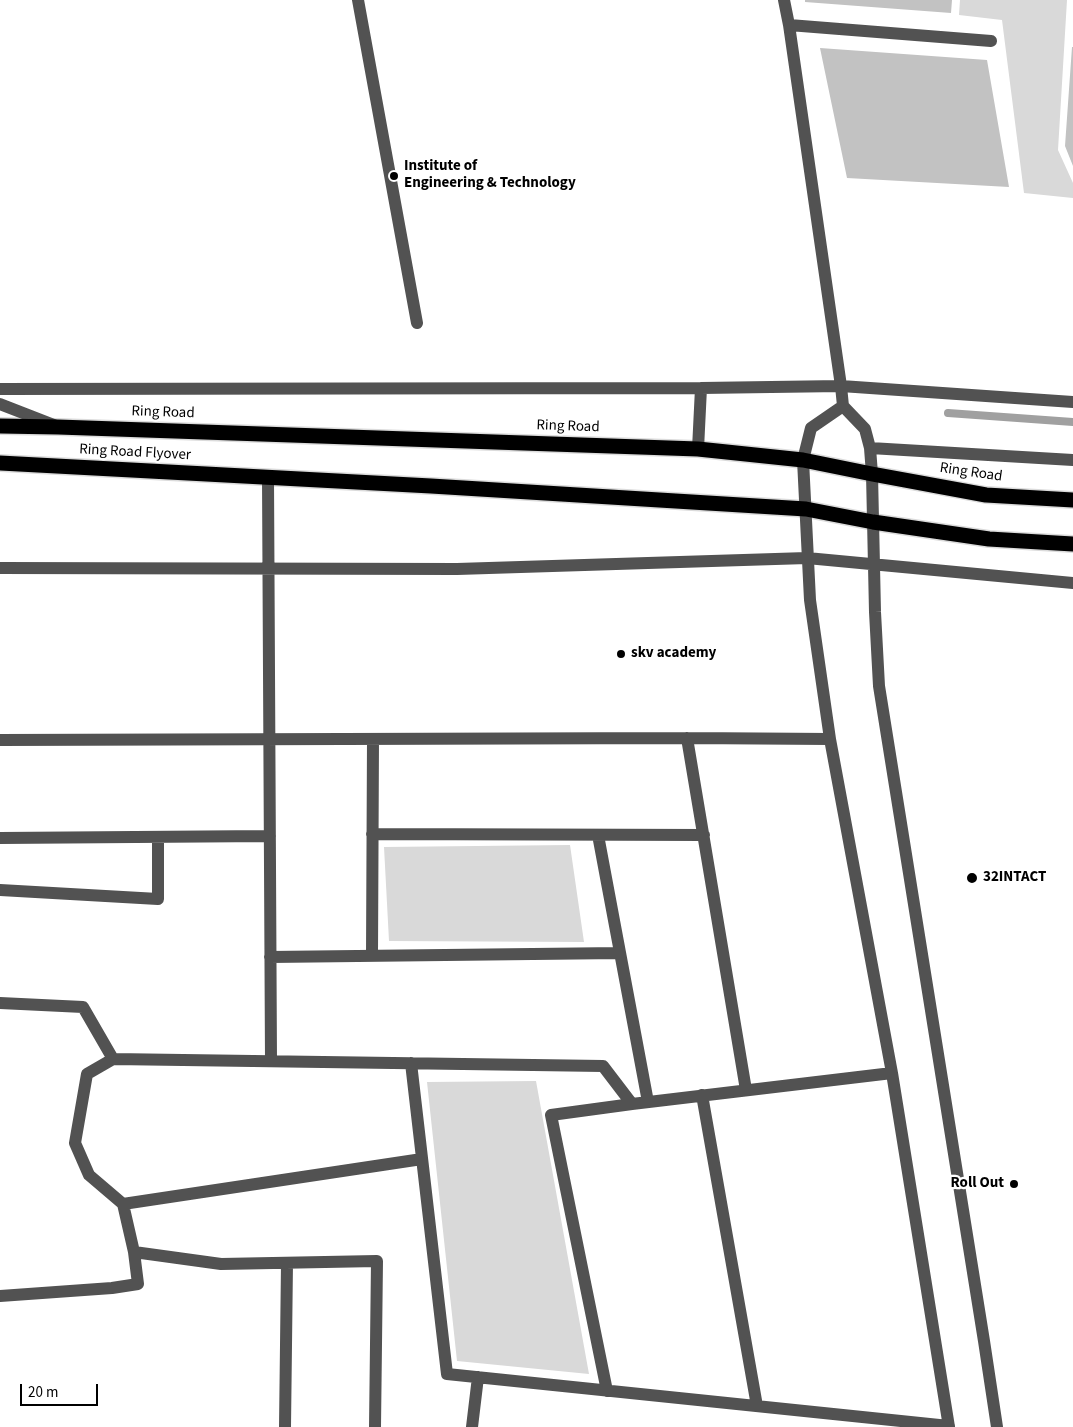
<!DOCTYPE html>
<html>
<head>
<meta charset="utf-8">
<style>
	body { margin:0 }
	#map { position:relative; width:1073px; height:1427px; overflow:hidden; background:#fff; font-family:"Source Sans 3",sans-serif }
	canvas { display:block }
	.scale { position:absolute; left:20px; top:1384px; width:78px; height:22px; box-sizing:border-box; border:2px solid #000; border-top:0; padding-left:6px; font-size:15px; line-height:18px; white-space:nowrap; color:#000; -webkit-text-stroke:4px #fff; paint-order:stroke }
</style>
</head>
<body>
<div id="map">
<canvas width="1073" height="1427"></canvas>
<div class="scale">20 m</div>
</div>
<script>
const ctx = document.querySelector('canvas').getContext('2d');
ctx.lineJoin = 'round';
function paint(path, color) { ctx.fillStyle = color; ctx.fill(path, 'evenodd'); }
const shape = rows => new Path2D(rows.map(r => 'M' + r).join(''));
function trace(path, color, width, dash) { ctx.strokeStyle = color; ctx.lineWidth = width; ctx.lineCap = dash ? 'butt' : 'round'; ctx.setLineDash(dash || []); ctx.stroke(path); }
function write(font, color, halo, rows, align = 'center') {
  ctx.font = font + ' "Source Sans 3",sans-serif'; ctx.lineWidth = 4.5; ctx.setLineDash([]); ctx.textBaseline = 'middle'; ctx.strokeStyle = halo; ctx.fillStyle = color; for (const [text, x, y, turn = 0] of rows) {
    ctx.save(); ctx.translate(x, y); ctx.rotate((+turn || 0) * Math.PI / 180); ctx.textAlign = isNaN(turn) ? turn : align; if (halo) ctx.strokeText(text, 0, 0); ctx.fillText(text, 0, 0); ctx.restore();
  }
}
const green = shape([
	[960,0,1067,0,1058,150,1073,183,1073,198,1024,193,1002,20,959,15],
	[570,845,584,942,389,941,384,847],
	[536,1081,589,1374,457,1361,427,1082]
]);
const stream = shape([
	[948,413,1073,422]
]);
const building = shape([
	[805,0,952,0,951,13,805,2],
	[1072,47,1073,47,1073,166,1065,146],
	[820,48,987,60,1009,187,847,178]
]);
const minor = shape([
	[358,0,417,323],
	[784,0,789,25,841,386,843,406,865,429,870,448,872,474,875,612,879,686,984,1341,997,1427],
	[789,25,991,41],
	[0,389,701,388,841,386,1073,402],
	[0,404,54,425],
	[843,406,811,428,803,460,810,600,830,739,892,1073,949,1427],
	[870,448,1073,460],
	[698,449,701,388],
	[268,478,271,1061],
	[0,568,457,569,807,558,1073,583],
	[687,738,746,1090],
	[0,740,687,738,830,739],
	[372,834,704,835],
	[598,835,648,1102],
	[0,838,270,836],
	[0,890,158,899,158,837],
	[372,955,373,739],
	[270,957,620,953],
	[0,1003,83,1007,113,1059,603,1066,632,1104,892,1073],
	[113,1059,87,1074,75,1143,89,1175,123,1204,422,1159],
	[411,1063,447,1374,949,1426],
	[702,1095,757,1406],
	[134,1252,221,1264,377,1261,375,1427],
	[0,1296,112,1288,138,1284,134,1252,123,1204],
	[607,1391,551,1115,632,1104],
	[285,1427,287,1263],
	[472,1427,478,1377]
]);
const highway = shape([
	[0,426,58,427,698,449,803,460,872,474,986,495,1073,500],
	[0,463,431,486,806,509,873,522,989,539,1073,544]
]);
const markers = [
	[394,176,5,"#000"],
	[621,654,5,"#000"],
	[972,878,6,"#000"],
	[1014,1184,5,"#000"]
];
const poiNames = [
	["Institute of",404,167],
	["Engineering & Technology",404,184],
	["skv academy",631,654],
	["32INTACT",983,878],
	["Roll Out",1004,1184,"right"]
];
const streetNames = [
	["Ring Road",163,413,2],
	["Ring Road",568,427,2],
	["Ring Road Flyover",135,453,3],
	["Ring Road",971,473,8]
];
paint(green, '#d9d9d9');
trace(stream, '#a0a0a0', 8);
paint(building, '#c2c2c2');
trace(highway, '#dbdbdb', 18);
trace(minor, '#525252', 12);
trace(highway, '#000', 15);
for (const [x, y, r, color] of markers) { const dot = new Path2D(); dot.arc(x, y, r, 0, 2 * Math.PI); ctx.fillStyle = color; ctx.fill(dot); trace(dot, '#fff', 2); }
write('bold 15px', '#000', '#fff', poiNames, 'left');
write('15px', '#000', '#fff', streetNames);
</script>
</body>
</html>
